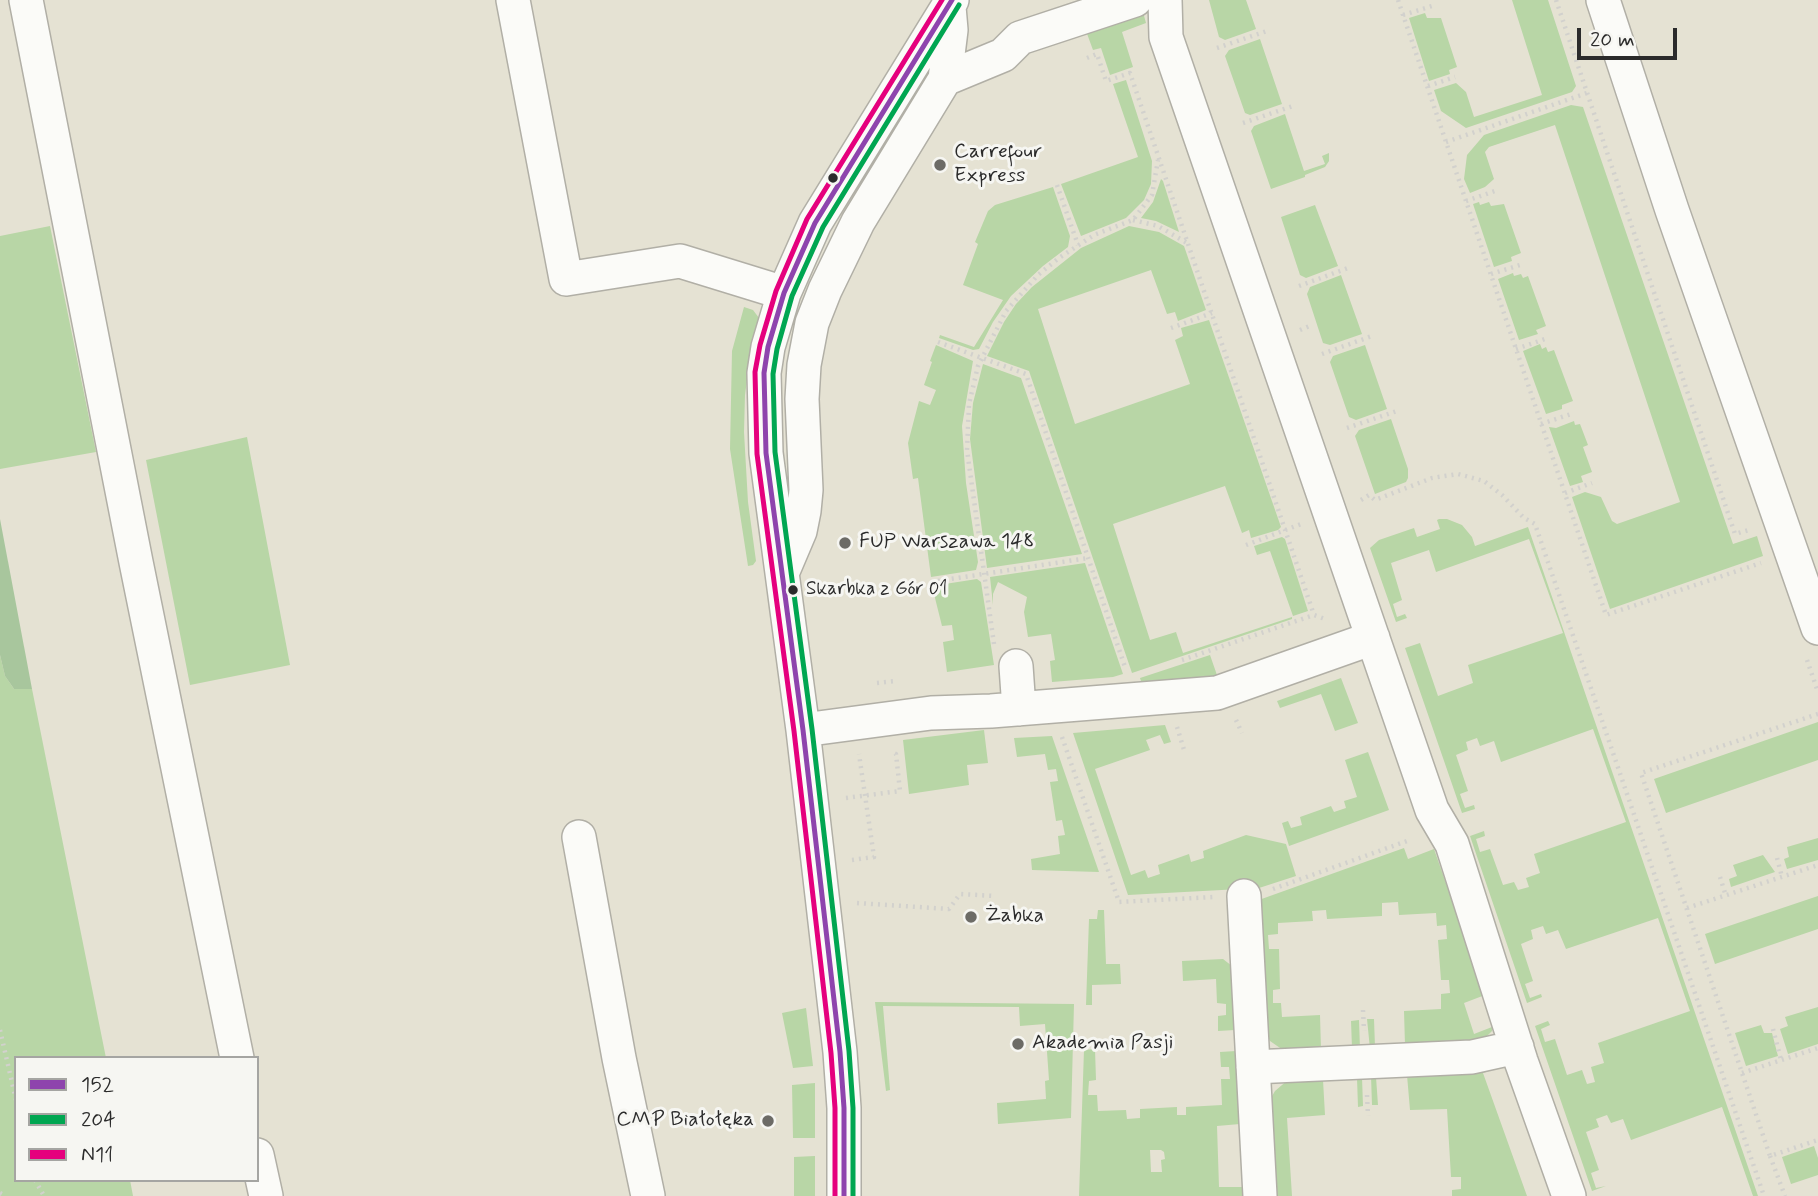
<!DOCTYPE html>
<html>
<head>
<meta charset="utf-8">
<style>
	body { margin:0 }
	#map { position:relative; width:1818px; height:1196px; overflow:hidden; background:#e5e2d3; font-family:Mynerve,sans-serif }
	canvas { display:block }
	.legend { position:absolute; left:14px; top:1056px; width:245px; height:126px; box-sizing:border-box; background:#f6f6f2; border:2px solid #a5a5a2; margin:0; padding:9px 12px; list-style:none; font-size:21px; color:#2b2b2b }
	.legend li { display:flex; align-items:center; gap:14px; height:35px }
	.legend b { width:35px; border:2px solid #a5a5a2 }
	.scale { position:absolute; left:1577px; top:28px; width:100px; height:32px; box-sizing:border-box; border:4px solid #2b2b2b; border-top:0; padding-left:9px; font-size:21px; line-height:24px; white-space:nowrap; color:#2b2b2b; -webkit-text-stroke:5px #f6f6f2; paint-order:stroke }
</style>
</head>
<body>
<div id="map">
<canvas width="1818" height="1196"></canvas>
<ul class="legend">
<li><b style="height:9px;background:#8e44ad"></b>152</li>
<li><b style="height:9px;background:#00a651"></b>204</li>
<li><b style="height:9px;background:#e5007d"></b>N11</li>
</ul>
<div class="scale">20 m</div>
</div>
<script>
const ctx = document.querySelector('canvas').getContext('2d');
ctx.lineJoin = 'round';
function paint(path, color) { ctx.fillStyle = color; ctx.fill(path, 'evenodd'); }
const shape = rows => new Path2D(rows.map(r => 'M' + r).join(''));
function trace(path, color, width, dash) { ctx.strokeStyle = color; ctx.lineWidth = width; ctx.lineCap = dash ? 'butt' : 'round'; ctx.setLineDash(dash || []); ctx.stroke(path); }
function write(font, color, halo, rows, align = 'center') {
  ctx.font = font + ' Mynerve,sans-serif'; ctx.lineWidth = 6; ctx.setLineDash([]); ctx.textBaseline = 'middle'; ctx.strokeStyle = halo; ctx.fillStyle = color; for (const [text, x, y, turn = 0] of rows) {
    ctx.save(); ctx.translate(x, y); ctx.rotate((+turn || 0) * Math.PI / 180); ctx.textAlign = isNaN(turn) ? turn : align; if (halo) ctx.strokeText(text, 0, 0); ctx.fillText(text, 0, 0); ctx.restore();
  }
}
const green = shape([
	[1209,0,1246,0,1256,29,1225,40,1219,37],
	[1512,0,1548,0,1576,86,1572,92,1466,128,1441,111,1434,90,1456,83,1466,92,1474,117,1542,95],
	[1143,12,1146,23,1122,32,1133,67,1110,75,1101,48,1093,50,1086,31],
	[1425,13,1427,18,1441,18,1457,67,1449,70,1450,74,1429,81,1409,18],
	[1260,39,1282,104,1250,115,1245,113,1225,56,1229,50],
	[1126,80,1152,161,1151,184,1144,200,1126,218,1081,236,1061,184,1138,157,1113,84],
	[1571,105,1583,107,1733,544,1757,536,1763,556,1610,609,1572,497,1585,492,1601,497,1612,521,1617,524,1680,502,1555,125,1489,147,1485,152,1494,179,1485,187,1470,193,1464,179,1467,155,1484,135],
	[1285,114,1304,171,1325,164,1322,156,1329,153,1329,161,1325,167,1305,175,1305,177,1271,189,1251,131,1254,126],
	[1161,179,1163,181,1179,232,1156,221,1141,218,1153,202],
	[1053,187,1070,236,1068,247,1043,266,1011,296,993,322,979,349,973,350,939,338,940,335,974,347,1003,300,963,285,978,244,975,242,988,211,995,205],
	[1479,202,1480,205,1489,202,1491,206,1504,204,1521,253,1511,257,1512,261,1494,267,1473,204],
	[1315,205,1338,266,1306,278,1300,275,1281,217],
	[50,226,96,452,0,469,0,236],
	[1129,226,1159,232,1184,246,1206,310,1178,321,1175,312,1167,314,1151,270,1038,309,1075,424,1190,384,1175,340,1183,336,1181,328,1209,320,1281,527,1278,530,1251,538,1249,530,1242,533,1225,486,1113,524,1150,640,1176,632,1183,653,1292,617,1292,619,1132,673,1029,371,987,356,1004,322,1016,304,1032,287,1081,248],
	[1513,273,1514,276,1521,274,1523,278,1528,276,1546,326,1536,330,1538,334,1519,340,1498,279],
	[1341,275,1362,334,1330,345,1323,343,1307,294,1310,287],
	[744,307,753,310,759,318,750,358,745,395,744,432,748,502,756,561,753,565,748,566,730,449,732,351],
	[1540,344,1542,349,1546,347,1548,352,1554,350,1573,401,1562,405,1562,409,1546,414,1523,351],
	[936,345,973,361,962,426,966,483,978,562,976,570,931,577,918,478,913,479,908,443,919,401,930,405,936,390,924,385,932,362,930,361],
	[1365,345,1387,409,1356,420,1349,417,1330,362,1333,356],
	[983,364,1021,378,1082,554,987,568,970,439,973,403],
	[1391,419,1408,469,1408,478,1406,482,1375,494,1355,436,1359,430],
	[1574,421,1575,425,1580,424,1588,445,1583,447,1592,472,1581,476,1583,482,1570,486,1549,427,1556,428],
	[247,437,290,665,190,685,146,460],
	[1439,519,1447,519,1462,525,1472,537,1475,546,1528,527,1758,1196,1753,1196,1722,1107,1631,1140,1623,1119,1611,1123,1607,1115,1596,1119,1599,1127,1586,1132,1599,1170,1591,1173,1596,1188,1606,1186,1592,1191,1535,1026,1548,1021,1550,1025,1541,1029,1545,1042,1555,1039,1567,1075,1582,1070,1587,1084,1595,1082,1591,1067,1604,1063,1598,1043,1690,1011,1658,918,1566,949,1558,930,1546,934,1543,926,1531,930,1533,939,1521,944,1533,981,1525,984,1530,998,1541,994,1542,997,1527,1003,1470,836,1484,831,1485,836,1476,839,1480,852,1490,849,1503,885,1514,882,1518,890,1529,887,1526,878,1540,873,1534,854,1626,822,1593,729,1501,762,1494,741,1480,746,1477,738,1466,742,1468,750,1456,755,1468,791,1460,794,1465,808,1474,805,1475,809,1462,813,1405,648,1420,643,1438,696,1473,683,1468,665,1563,633,1529,539,1436,572,1429,550,1391,563,1402,600,1393,604,1397,617,1405,614,1407,618,1396,622,1370,548,1379,540,1414,528,1417,537,1440,529,1437,520],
	[1282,537,1285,539,1308,611,1293,616,1270,551,1257,555,1254,546],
	[1085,563,1123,674,1113,677,1052,682,1050,661,1055,660,1051,634,1028,637,1024,612,1027,597,998,582,993,594,993,605,990,577],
	[977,579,981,582,994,665,947,672,943,642,954,640,952,625,942,626,932,586],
	[0,655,5,676,14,689,32,689,106,1058,16,1058,16,1180,130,1180,133,1196,0,1196],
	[1210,655,1218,678,1142,684,1140,678],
	[1341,678,1358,723,1335,731,1321,694,1280,708,1277,701],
	[1818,722,1818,760,1666,813,1654,779],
	[1165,725,1171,742,1164,744,1160,735,1146,740,1150,750,1095,769,1131,875,1145,870,1148,878,1160,874,1158,865,1189,854,1191,862,1204,858,1203,851,1246,835,1286,844,1296,876,1259,888,1128,895,1073,733],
	[984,730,988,763,967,765,969,785,909,794,903,740],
	[1052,736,1074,800,1099,872,1032,870,1031,859,1060,854,1058,836,1065,835,1062,820,1056,821,1050,782,1058,781,1056,769,1048,770,1045,754,1017,757,1014,738],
	[1368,752,1389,810,1289,846,1282,823,1288,821,1291,828,1302,825,1300,817,1331,806,1334,812,1346,808,1344,801,1357,797,1345,760],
	[1818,838,1818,860,1787,869,1784,859,1789,857,1787,847],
	[1404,848,1408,859,1434,849,1485,995,1464,1003,1474,1034,1492,1027,1492,1031,1485,1038,1470,1045,1370,1049,1367,1019,1374,1019,1375,1047,1405,1045,1404,1011,1441,1009,1441,994,1450,993,1449,980,1441,980,1438,940,1447,939,1446,925,1437,926,1436,913,1399,915,1398,902,1382,903,1382,916,1327,919,1326,910,1312,911,1313,921,1278,923,1278,934,1268,935,1269,949,1279,949,1280,989,1273,990,1273,1003,1281,1003,1282,1017,1320,1015,1321,1050,1352,1048,1351,1021,1359,1020,1360,1049,1358,1051,1296,1055,1283,1050,1270,1041,1263,1027,1256,901],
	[1763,855,1775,872,1731,887,1729,879,1737,876,1733,865],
	[1818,896,1818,929,1715,964,1705,934],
	[1098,910,1104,910,1106,964,1120,964,1121,984,1092,985,1092,1005,1086,1005,1089,919,1097,919],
	[1223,959,1232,966,1235,1030,1218,1031,1218,1016,1226,1015,1226,1004,1217,1003,1216,979,1183,981,1182,961],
	[875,1002,1074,1004,1071,1118,998,1124,997,1103,1046,1099,1045,1081,1049,1080,1045,1024,1020,1026,1019,1007,883,1006,890,1090,886,1091],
	[1818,1007,1818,1044,1788,1054,1780,1029,1788,1026,1785,1017],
	[806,1008,813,1066,793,1068,782,1013],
	[1761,1025,1764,1033,1772,1033,1778,1056,1746,1066,1735,1033],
	[1095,1049,1096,1080,1089,1081,1088,1095,1097,1095,1098,1111,1126,1110,1127,1119,1140,1118,1140,1109,1177,1107,1177,1115,1186,1115,1186,1107,1222,1105,1221,1079,1230,1079,1229,1067,1221,1067,1220,1052,1236,1051,1240,1124,1217,1126,1219,1187,1243,1187,1243,1196,1079,1196,1084,1050],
	[1150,1150,1161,1150,1164,1152,1165,1159,1161,1160,1162,1172,1151,1172],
	[1507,1065,1483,1073,1527,1196,1452,1196,1452,1190,1461,1189,1461,1177,1451,1177,1447,1109,1410,1110,1407,1075,1376,1077,1378,1105,1372,1105,1371,1076],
	[1362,1077,1363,1106,1358,1107,1357,1078,1323,1080,1325,1115,1287,1118,1292,1196,1271,1196,1271,1098,1275,1091,1289,1079],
	[815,1083,815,1138,793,1138,792,1085],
	[1814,1146,1818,1158,1818,1175,1791,1184,1782,1157],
	[815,1156,815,1196,794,1196,794,1157]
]);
const forest = shape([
	[0,519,32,689,14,689,5,676,0,655]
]);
const path = shape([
	[1398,0,1606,615,1761,563],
	[1556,0,1735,534,1749,530],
	[1403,15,1432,6],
	[1217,48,1267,31],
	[1087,58,1097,54,1106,81,1130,73,1314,615],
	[1428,86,1455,77],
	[1243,123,1293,106],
	[1446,142,1587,93],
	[1057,185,1078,245],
	[1466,201,1495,191],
	[1133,220,1158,226,1189,244],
	[1491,274,1520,265],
	[1299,286,1348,268],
	[1171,328,1212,313],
	[1300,330,1312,325],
	[938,342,1026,374,1125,667],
	[1516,349,1545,339],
	[1322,354,1372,336],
	[1541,424,1571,414],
	[1347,428,1397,411],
	[1565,493,1592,483],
	[1361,500,1369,495,1375,500,1432,478,1458,474,1484,481,1502,495,1524,518,1535,524,1764,1196],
	[1246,545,1301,524],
	[931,582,1088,558],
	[994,644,967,450,969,404,978,366,1006,311,1038,275,1059,258,1094,235,1133,220,1152,195,1158,160],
	[1182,660,1314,615,1325,619],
	[1807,660,1818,692],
	[877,683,896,681],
	[1818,714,1641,773,1770,1156,1818,1140],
	[1236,720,1242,733],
	[1177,727,1185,753],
	[1062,737,1119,902,1213,897],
	[846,798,900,791,896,754,894,753],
	[1777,858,1782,877],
	[852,860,874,857,859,754],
	[1720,877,1726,896],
	[1273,889,1407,841,1405,837],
	[857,903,949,909,960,894,995,896],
	[1687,908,1818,865],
	[1363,1010,1364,1031],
	[1773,1029,1781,1060],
	[0,1030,16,1100],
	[1742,1073,1818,1048],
	[1367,1095,1368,1116],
	[1770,1156,1785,1196],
	[35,1180,44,1196],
	[0,1193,6,1196]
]);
const minor = shape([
	[26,0,136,562,237,1058],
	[513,0,566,279,680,261,784,293],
	[1165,0,1166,37,1432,810,1452,844,1521,1061,1569,1196],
	[1603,0,1672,210,1818,628],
	[945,79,1003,55,1020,38,1135,0],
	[783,571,800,531,804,511,806,490,802,399,804,365,812,323,825,290,858,222,945,79,951,30,949,7],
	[1016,666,1019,709],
	[803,730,931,713,991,711,1217,693,1373,638],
	[579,837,619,1058,648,1196],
	[1244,896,1260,1196],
	[1253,1067,1472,1057,1517,1047],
	[257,1155,266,1196],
	[844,1196,844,1108,840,1052,803,730,766,453,764,373,768,347,784,293,815,223,952,0]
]);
const bus1 = shape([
	[844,1196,844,1108,840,1052,803,730,766,453,764,373,768,347,784,293,815,223,952,0]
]);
const bus2 = shape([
	[853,1196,853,1108,849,1051,812,729,775,452,773,374,777,349,792,296,823,227,959,5]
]);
const bus3 = shape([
	[835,1196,835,1108,831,1053,794,731,757,454,755,372,760,345,776,291,807,219,942,0]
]);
const markers = [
	[940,165,7,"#6c6b66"],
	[833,178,6,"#2b2b2b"],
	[845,543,7,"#6c6b66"],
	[793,590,6,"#2b2b2b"],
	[971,917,7,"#6c6b66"],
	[1018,1044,7,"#6c6b66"],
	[768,1121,7,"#6c6b66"]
];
const busNames = [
	["Skarbka z Gór 01",806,590]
];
const poiNames = [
	["Carrefour",954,153],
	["Express",954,177],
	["FUP Warszawa 148",859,543],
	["Żabka",985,917],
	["Akademia Pasji",1032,1044],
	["CMP Białołęka",754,1121,"right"]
];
paint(green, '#b8d6a6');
paint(forest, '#a8c69d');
trace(minor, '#b1afa6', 36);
trace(path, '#d2d1cd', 4.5, [2, 5]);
trace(minor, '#fbfbf8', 33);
trace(bus1, '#8e44ad', 5);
trace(bus2, '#00a651', 5);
trace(bus3, '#e5007d', 5);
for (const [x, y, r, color] of markers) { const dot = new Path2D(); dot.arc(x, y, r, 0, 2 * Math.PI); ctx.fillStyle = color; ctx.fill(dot); trace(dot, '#f6f6f2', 2.5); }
write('19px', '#2b2b2b', '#f6f6f2', busNames, 'left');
write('21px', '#2b2b2b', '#f6f6f2', poiNames, 'left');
</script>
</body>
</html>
